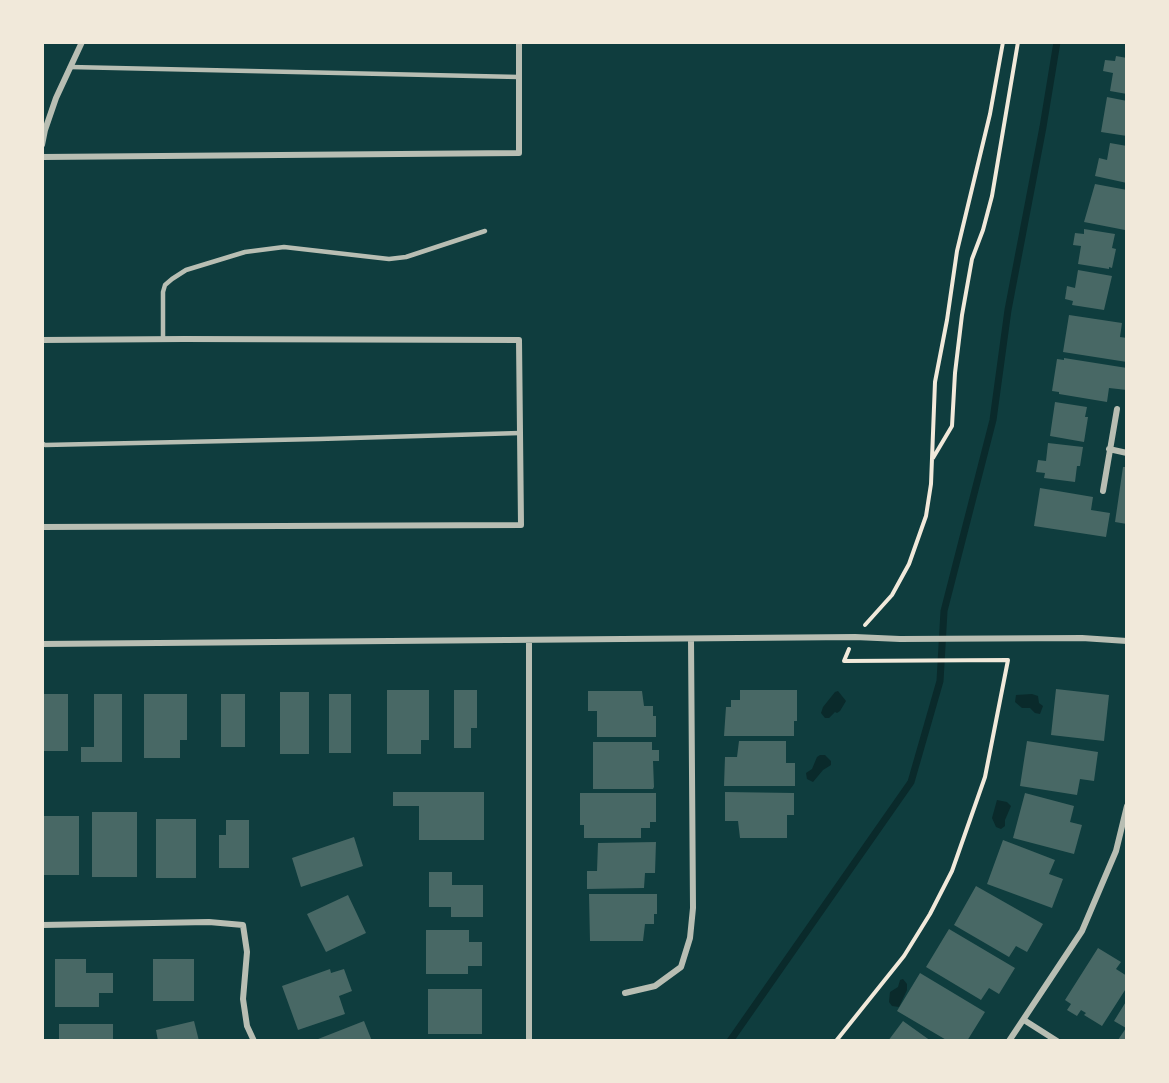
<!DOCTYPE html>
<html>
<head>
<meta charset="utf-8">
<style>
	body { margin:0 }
	#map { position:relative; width:1169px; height:1083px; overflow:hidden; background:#0f3d3e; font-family:"Exo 2",sans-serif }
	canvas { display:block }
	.frame { position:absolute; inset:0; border:44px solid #f1e9da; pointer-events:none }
</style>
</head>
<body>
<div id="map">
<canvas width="1169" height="1083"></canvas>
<div class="frame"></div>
</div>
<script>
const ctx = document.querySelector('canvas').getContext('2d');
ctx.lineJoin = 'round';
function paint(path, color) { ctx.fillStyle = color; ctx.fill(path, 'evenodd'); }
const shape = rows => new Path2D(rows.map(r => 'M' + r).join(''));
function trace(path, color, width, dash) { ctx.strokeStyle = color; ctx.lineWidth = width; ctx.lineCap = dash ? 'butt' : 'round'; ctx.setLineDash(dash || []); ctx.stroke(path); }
const water = shape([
	[838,691,846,701,840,711,837,713,835,712,829,718,825,718,821,713,823,707,835,692],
	[1032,694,1038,696,1039,703,1043,706,1040,714,1035,713,1030,708,1022,708,1015,702,1016,695],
	[820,755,825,755,831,761,831,765,823,770,813,782,807,779,806,773,812,769,817,757],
	[997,800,1007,802,1011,806,1005,820,1005,826,1001,829,996,827,992,818],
	[903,979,907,984,907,990,899,1007,892,1006,889,1002,890,992,898,987,900,980]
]);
const stream = shape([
	[730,1041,911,782,940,681,944,611,993,420,1008,310,1043,127,1057,42]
]);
const building = shape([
	[1116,56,1127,58,1127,94,1110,91,1113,73,1103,71,1105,60,1115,61],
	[1107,97,1127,101,1127,136,1101,132],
	[1110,143,1127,146,1127,183,1095,176,1099,158,1107,160],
	[1095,184,1127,190,1127,225,1125,230,1084,222],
	[1084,229,1115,234,1112,248,1116,249,1112,268,1109,267,1109,269,1078,264,1081,246,1073,245,1075,233,1084,234],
	[1078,270,1112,276,1104,310,1072,305,1073,301,1065,299,1067,286,1075,288],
	[1069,315,1122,323,1120,337,1127,338,1127,362,1063,352],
	[1064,358,1127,368,1127,390,1109,388,1107,402,1059,394,1059,392,1052,391,1057,359,1064,360],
	[1055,402,1087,407,1085,417,1088,417,1084,442,1050,436],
	[1048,443,1083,447,1080,466,1077,466,1075,482,1044,478,1045,473,1036,472,1038,460,1046,461],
	[1123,467,1127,467,1127,524,1115,522],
	[1040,488,1093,497,1091,510,1110,513,1106,537,1034,526],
	[1056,689,1109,695,1104,741,1051,735],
	[387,690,429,690,429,740,421,740,421,754,387,754],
	[454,690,477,690,477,728,471,728,471,748,454,748],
	[740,690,797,690,797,721,794,721,794,736,724,736,726,707,731,707,731,700,740,700],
	[588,691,642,691,644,706,653,706,653,716,656,716,656,737,597,737,597,711,588,711],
	[280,692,309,692,309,754,280,754],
	[42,694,68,694,68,751,42,751],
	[94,694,122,694,122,762,81,762,81,747,94,747],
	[144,694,187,694,187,740,180,740,180,758,144,758],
	[221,694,245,694,245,747,221,747],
	[329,694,351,694,351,753,329,753],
	[739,741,786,741,786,763,795,763,795,786,724,786,725,757,737,757],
	[1027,741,1098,752,1094,781,1080,779,1077,795,1020,786],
	[593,742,652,742,652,750,659,750,659,761,653,761,654,787,653,789,593,789],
	[393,792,484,792,484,840,419,840,419,806,393,806],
	[725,792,794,793,794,815,787,815,787,838,740,838,738,821,725,821],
	[580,793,656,793,656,822,650,822,650,828,641,828,641,838,584,838,584,825,580,825],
	[1025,793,1074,806,1070,822,1082,825,1074,854,1013,838],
	[92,812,137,812,137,877,92,877],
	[42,816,79,816,79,875,42,875],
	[156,819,196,819,196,878,156,878],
	[226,820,249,820,249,868,219,868,219,835,226,835],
	[354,837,363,866,301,887,292,858],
	[1003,840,1055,860,1049,874,1063,879,1052,908,987,884],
	[656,842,655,873,645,873,644,888,587,889,587,871,597,871,598,843],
	[429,872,452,872,452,885,483,885,483,917,451,917,451,907,429,907],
	[976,886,1043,924,1027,952,1016,946,1009,957,954,925],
	[589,894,657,894,657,914,654,914,654,924,645,924,643,941,590,941],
	[348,895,366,933,326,952,307,914],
	[949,929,1015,968,999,994,989,988,981,1000,926,967],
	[426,930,469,930,469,942,482,942,482,966,468,966,468,974,426,974],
	[1098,948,1121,962,1116,969,1127,976,1127,987,1102,1026,1084,1015,1086,1013,1081,1010,1077,1016,1067,1010,1071,1004,1065,1000],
	[55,959,86,959,86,973,113,973,113,993,99,993,99,1007,55,1007],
	[153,959,194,959,194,1001,153,1001],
	[330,969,331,973,344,969,352,991,339,996,345,1014,298,1030,282,986],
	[920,973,985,1012,967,1041,948,1041,897,1011],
	[428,989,482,989,482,1034,428,1034],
	[1127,1000,1127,1041,1120,1041,1118,1040,1126,1028,1114,1021],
	[194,1021,199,1041,158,1041,156,1030],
	[364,1021,372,1041,313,1041],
	[903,1021,931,1041,888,1041],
	[59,1024,113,1024,113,1041,59,1041]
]);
const path = shape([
	[933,458,952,426,955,373,962,315,972,259,983,230,992,196,1018,42],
	[865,625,892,595,909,564,926,516,931,484,935,382,947,320,957,251,990,114,1003,42],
	[836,1041,904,956,930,914,952,871,985,777,1008,660,844,661,849,649]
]);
const service = shape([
	[70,67,519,77],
	[163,339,163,292,165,285,172,279,186,270,245,252,284,247,389,259,406,257,485,231],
	[42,443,45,445,319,439,520,433]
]);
const minor = shape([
	[42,145,45,130,56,98,82,42],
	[42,157,519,153,519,42],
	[42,340,184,339,519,340,521,525,42,527],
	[1109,449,1127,453],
	[1103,491,1117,409],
	[42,644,855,637,900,639,1082,638,1127,641],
	[42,925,209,922,243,925,247,952,243,999,247,1026,254,1041],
	[625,993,655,986,681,967,690,938,693,908,691,639],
	[1024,1020,1057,1041],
	[529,1041,529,640],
	[1009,1041,1082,931,1116,851,1127,806]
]);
paint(water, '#0a2a2b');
trace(stream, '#0a2a2b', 7);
paint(building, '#486865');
trace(path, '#f1e9da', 4);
trace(service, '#b8beb3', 4.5);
trace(minor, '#b8beb3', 6);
</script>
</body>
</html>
